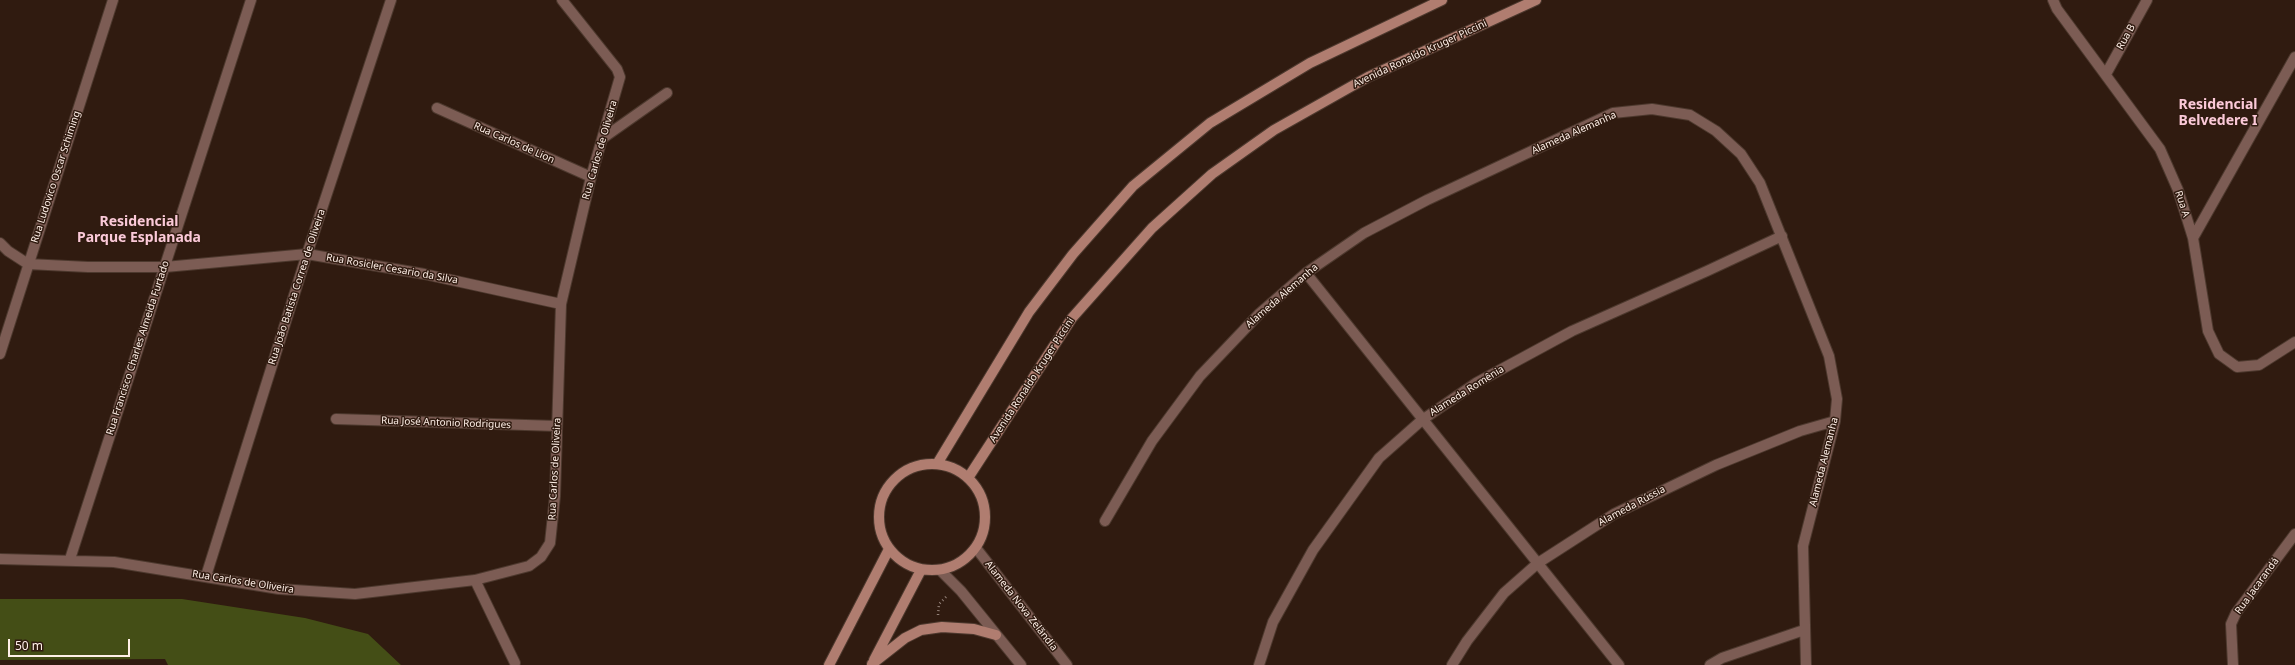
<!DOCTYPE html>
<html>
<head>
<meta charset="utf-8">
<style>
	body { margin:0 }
	#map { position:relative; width:2295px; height:665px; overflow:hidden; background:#301b10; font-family:"Noto Sans",sans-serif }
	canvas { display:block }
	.scale { position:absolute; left:8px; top:639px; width:122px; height:18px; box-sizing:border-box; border:2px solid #fff0e8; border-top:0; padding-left:5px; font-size:12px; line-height:14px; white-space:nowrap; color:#fff0e8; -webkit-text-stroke:3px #301b10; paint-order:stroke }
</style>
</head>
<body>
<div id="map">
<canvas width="2295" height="665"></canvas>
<div class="scale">50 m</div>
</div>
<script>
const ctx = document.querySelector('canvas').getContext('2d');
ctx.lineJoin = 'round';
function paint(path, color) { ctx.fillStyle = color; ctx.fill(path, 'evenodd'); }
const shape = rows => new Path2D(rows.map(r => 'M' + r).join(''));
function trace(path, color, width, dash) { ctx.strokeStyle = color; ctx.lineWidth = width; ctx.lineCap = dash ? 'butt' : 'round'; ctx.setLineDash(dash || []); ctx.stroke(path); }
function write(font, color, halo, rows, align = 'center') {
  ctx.font = font + ' "Noto Sans",sans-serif'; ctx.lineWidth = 3; ctx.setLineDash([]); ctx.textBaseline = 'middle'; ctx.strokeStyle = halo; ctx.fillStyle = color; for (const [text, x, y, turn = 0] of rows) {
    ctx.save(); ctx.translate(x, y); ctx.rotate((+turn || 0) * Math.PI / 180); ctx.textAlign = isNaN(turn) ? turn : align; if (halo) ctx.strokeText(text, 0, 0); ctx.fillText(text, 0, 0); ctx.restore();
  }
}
const forest = shape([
	[0,599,182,599,305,618,368,634,401,665,168,665,165,659,0,660]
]);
const path = shape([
	[938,615,939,604,948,595]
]);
const minor = shape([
	[2053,0,2057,9,2160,149,2178,190,2193,238,2208,331,2219,354,2237,367,2259,365,2295,342],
	[2106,74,2147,0],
	[437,108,591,177],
	[603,138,667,93],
	[2193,238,2295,57],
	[0,243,8,251,28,264,88,267,165,267,307,254,424,274,561,304],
	[1306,273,1619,665],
	[0,354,113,0],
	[336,419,557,426],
	[1105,521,1152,441,1200,376,1260,313,1306,273,1364,233,1427,200,1613,113,1652,109,1690,115,1716,131,1741,154,1760,183,1829,356,1837,399,1835,421,1803,546,1806,665],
	[976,548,1067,665],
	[0,559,114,562,279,589,355,594,475,580,529,566,541,557,550,543,555,496,561,304,591,177,620,77,617,69,562,0],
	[70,559,251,0],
	[940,570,961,591,1021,665],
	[206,576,307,254,391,0],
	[475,580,515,663],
	[1259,665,1273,622,1313,550,1379,458,1422,420,1476,383,1572,331,1707,271,1782,236],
	[1452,665,1467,641,1504,593,1538,563,1614,514,1716,465,1800,431,1835,421],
	[1710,665,1722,658,1804,630],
	[2233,665,2231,624,2236,613,2295,534]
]);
const secondary = shape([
	'879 517a53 53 0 1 1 106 0a53 53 0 1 1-106 0Z',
	[937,464,1029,312,1073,254,1133,186,1210,123,1310,63,1442,0],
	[968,478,1072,318,1152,228,1212,174,1274,130,1368,77,1536,0],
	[874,660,921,570],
	[872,664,905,638,921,630,942,627,974,629,996,635],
	[829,665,889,549]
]);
const streetNames = [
	["Rua B",2126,37,-61],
	["Avenida Ronaldo Kruger Piccini",1420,54,-25],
	["Alameda Alemanha",1574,133,-24],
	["Rua Carlos de Lion",514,143,24],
	["Rua Carlos de Oliveira",600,150,-74],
	["Rua Ludovico Oscar Schiming",56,177,-72],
	["Rua A",2182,204,72],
	["Rua Rosicler Cesario da Silva",392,269,10],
	["Rua João Batista Correa de Oliveira",297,287,-72],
	["Alameda Alemanha",1282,296,-41],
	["Rua Francisco Charles Almeida Furtado",138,348,-72],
	["Avenida Ronaldo Kruger Piccini",1032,380,-57],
	["Alameda Romênia",1467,391,-32],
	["Rua José Antonio Rodrigues",446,423,2],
	["Alameda Alemanha",1824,462,-76],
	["Rua Carlos de Oliveira",555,469,-87],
	["Alameda Rússia",1632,506,-28],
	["Rua Carlos de Oliveira",243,582,9],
	["Rua Jacarandá",2257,586,-54],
	["Alameda Nova Zelãndia",1021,606,52]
];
const districtNames = [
	["Residencial",2218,105],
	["Belvedere I",2218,121],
	["Residencial",139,222],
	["Parque Esplanada",139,238]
];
paint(forest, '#444e16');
trace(minor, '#4d392e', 12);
trace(secondary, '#4d392e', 12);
trace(path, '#938178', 2.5, [1, 3]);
trace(minor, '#7c5c54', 10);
trace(secondary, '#b07d70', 10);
write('10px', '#fff0e8', '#301b10', streetNames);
write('bold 14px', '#fbc9d8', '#301b10', districtNames);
</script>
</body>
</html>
